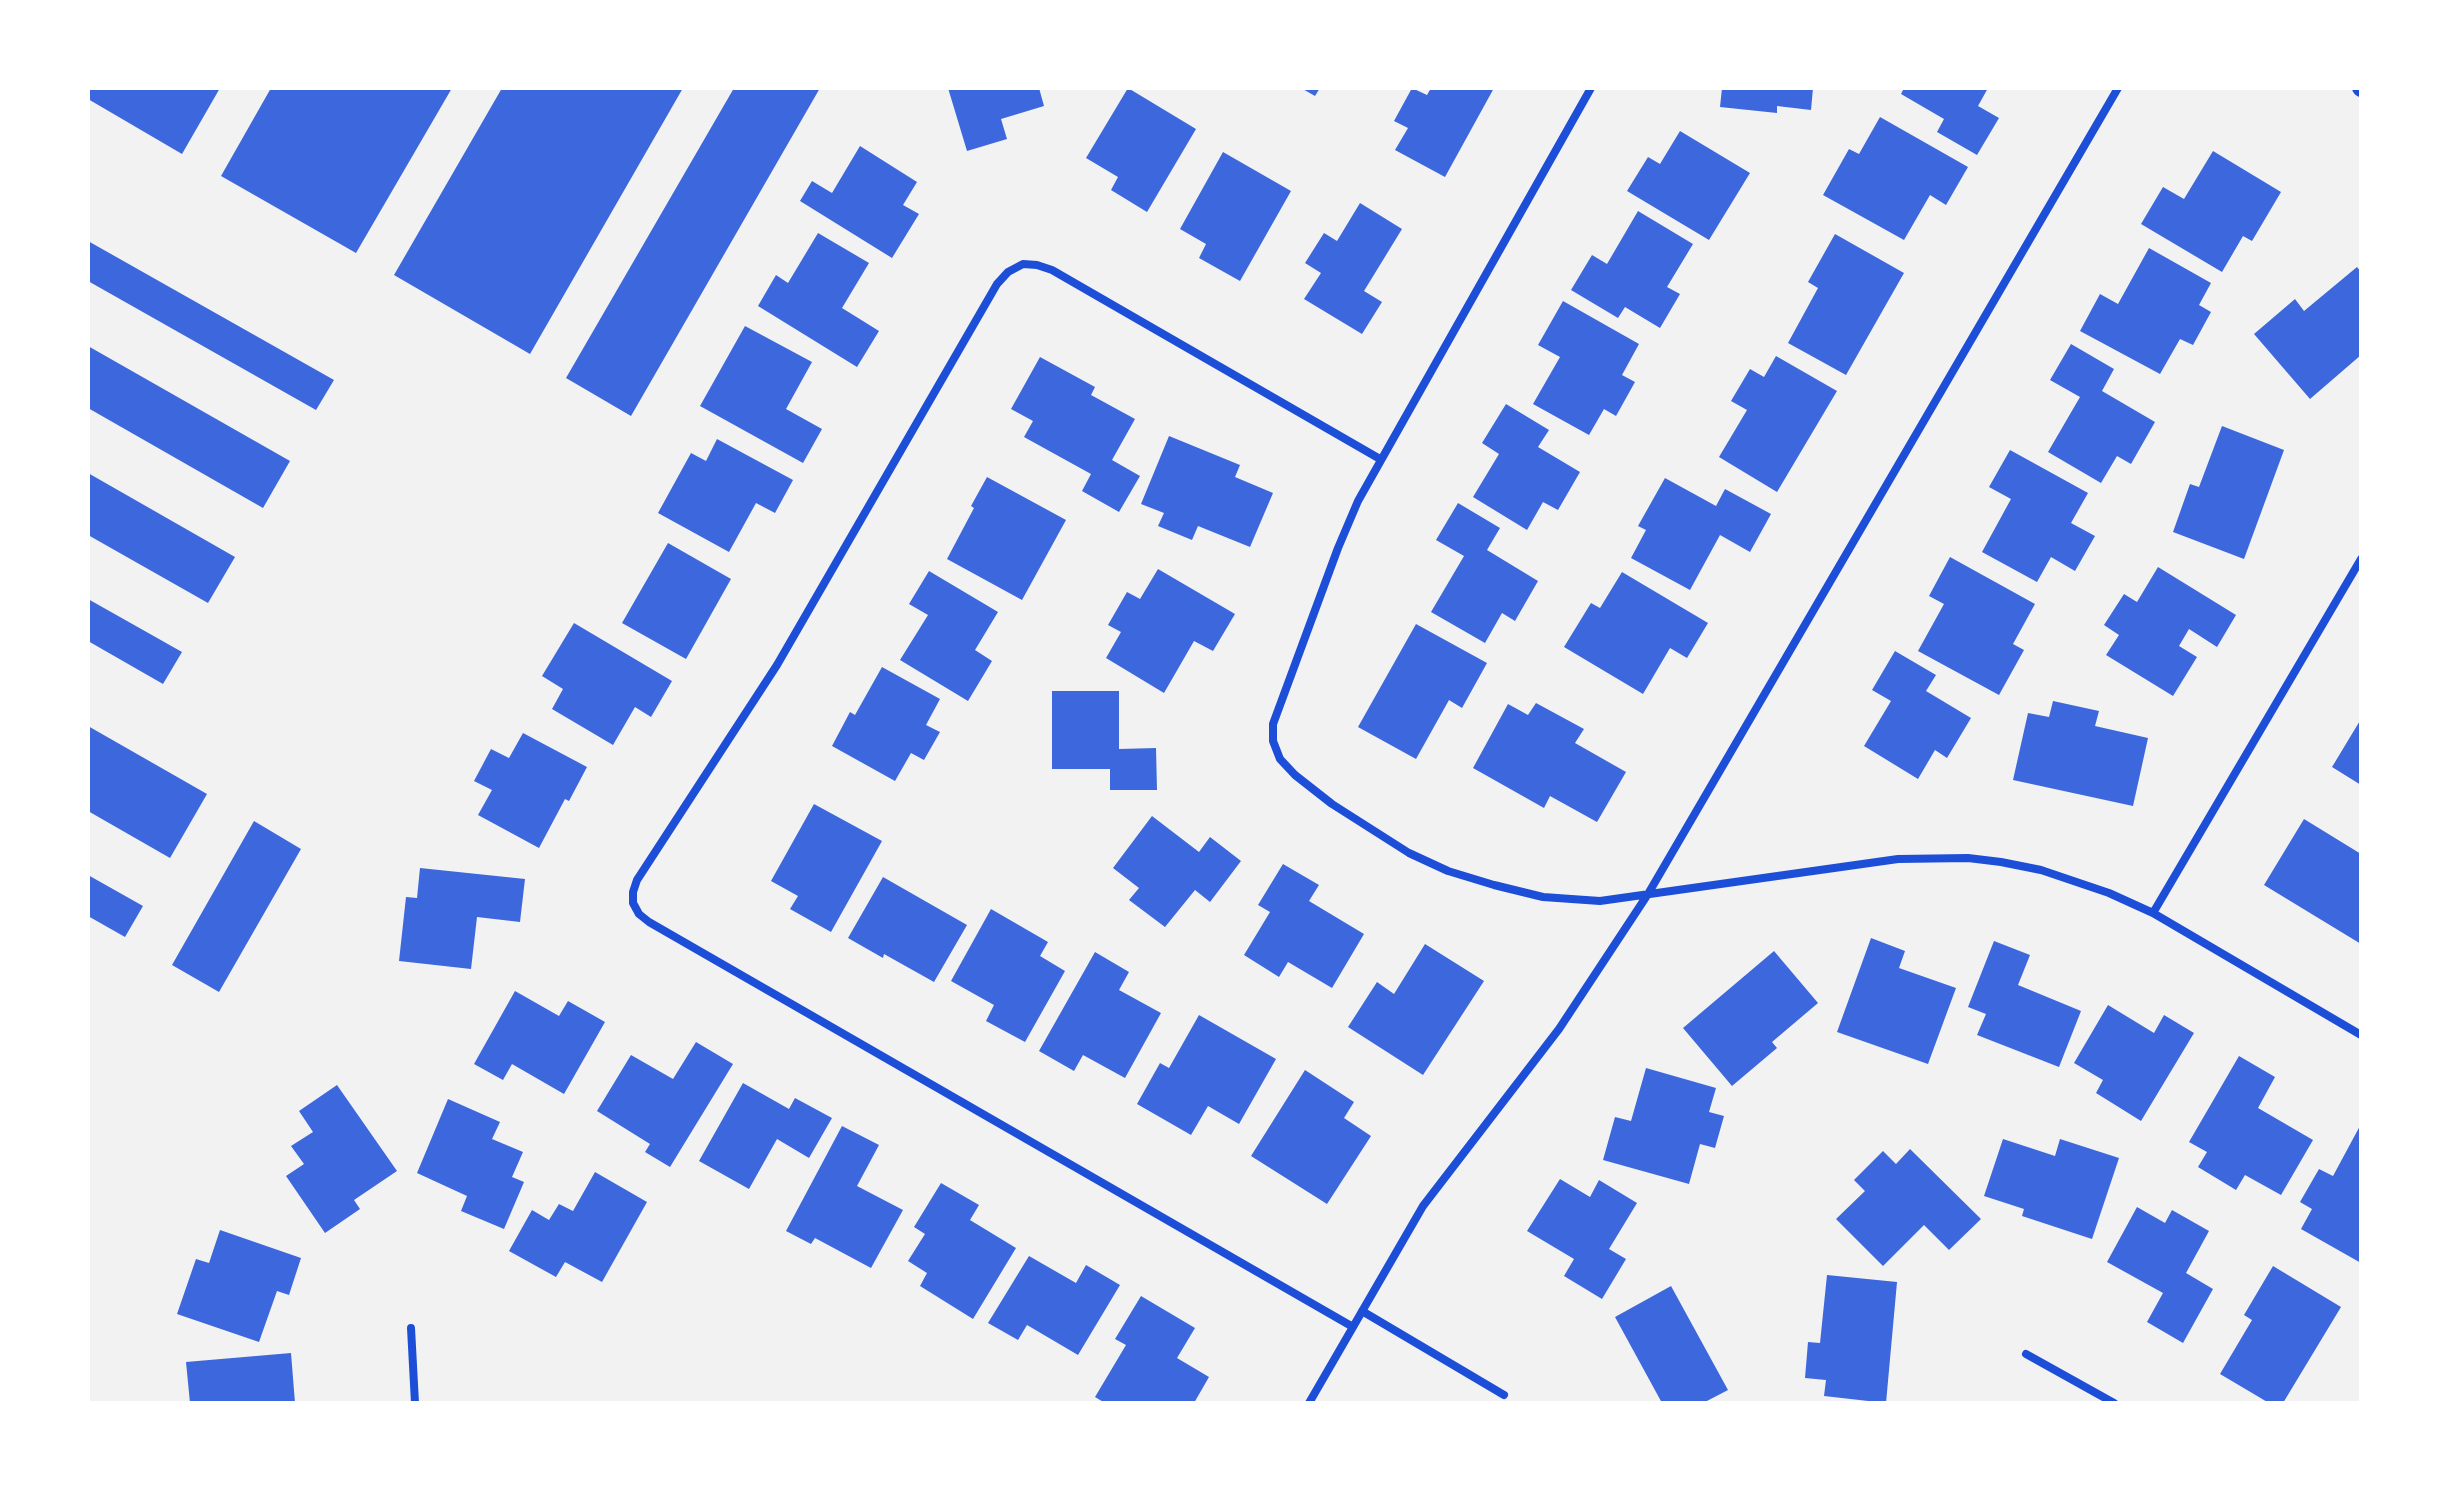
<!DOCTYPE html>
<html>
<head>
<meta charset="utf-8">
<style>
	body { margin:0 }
	#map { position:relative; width:2449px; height:1491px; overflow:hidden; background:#f2f2f2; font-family:"Space Grotesk",sans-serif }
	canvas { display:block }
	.frame { position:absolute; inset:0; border:90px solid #fff; pointer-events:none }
</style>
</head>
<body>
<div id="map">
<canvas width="2449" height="1491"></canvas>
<div class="frame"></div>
</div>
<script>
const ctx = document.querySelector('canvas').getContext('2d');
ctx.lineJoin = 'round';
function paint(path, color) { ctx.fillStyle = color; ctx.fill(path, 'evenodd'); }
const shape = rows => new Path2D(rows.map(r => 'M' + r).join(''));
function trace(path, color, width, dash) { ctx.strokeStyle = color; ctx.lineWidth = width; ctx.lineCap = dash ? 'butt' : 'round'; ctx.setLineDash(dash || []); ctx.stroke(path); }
const building = shape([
	[88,88,220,88,182,154,88,99],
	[271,88,452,88,356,253,221,176],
	[502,88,683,88,530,354,394,275],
	[734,88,820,88,631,416,566,378],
	[948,88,1039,88,1044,106,1001,119,1007,139,967,151],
	[1128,88,1196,129,1147,212,1111,190,1118,177,1086,158],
	[1301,88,1320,88,1315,96],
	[1412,88,1427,95,1431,88,1494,88,1445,177,1395,150,1408,128,1394,121],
	[1722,88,1813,88,1811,110,1777,106,1777,113,1720,107],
	[1904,88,1988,88,1978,106,1999,118,1977,155,1937,132,1944,119,1901,94],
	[1880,117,1968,167,1946,205,1930,195,1904,240,1823,195,1849,149,1859,154],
	[1680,131,1750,173,1709,240,1627,191,1648,157,1660,164],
	[860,146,917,182,903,205,919,214,892,258,800,201,812,181,832,193],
	[2213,151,2281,192,2252,241,2243,236,2222,272,2141,224,2163,187,2184,199],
	[1223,152,1291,191,1240,281,1199,258,1206,244,1180,229],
	[1360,203,1402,229,1364,291,1382,302,1362,334,1304,299,1321,273,1305,263,1324,233,1337,241],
	[1638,211,1693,244,1667,287,1680,294,1660,328,1625,307,1618,318,1571,290,1592,255,1607,264],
	[818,233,869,263,842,308,879,331,857,367,758,306,776,275,788,283],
	[1835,234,1904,273,1846,375,1788,343,1818,288,1808,282],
	[88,241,334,380,316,410,88,281],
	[2149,248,2211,283,2199,305,2211,312,2193,345,2180,339,2160,374,2080,331,2100,294,2118,304],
	[2357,267,2361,272,2361,355,2310,399,2254,334,2295,299,2304,311],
	[1563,301,1639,344,1622,375,1635,382,1616,416,1604,409,1589,435,1533,404,1560,357,1538,345],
	[745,326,812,362,786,409,822,429,803,463,700,406],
	[2071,344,2114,369,2102,391,2155,422,2131,464,2117,456,2101,483,2048,452,2080,397,2050,380],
	[88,346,290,461,263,508,88,408],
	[1776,356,1837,391,1777,492,1719,457,1747,410,1731,401,1750,369,1764,377],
	[1040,357,1095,387,1091,395,1135,419,1112,460,1140,476,1119,512,1082,491,1091,474,1024,437,1033,421,1011,409],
	[1506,404,1549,430,1538,447,1580,472,1558,510,1543,502,1527,530,1473,497,1499,454,1482,443],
	[2222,426,2284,450,2244,559,2173,532,2190,484,2199,487],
	[1169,436,1240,465,1235,477,1273,493,1250,547,1198,526,1192,540,1158,526,1164,513,1141,504],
	[717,439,793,480,775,513,756,503,729,552,658,513,691,453,706,461],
	[2010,450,2088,493,2071,523,2095,536,2075,571,2051,557,2037,582,1982,552,2011,499,1989,487],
	[88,473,235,557,208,603,88,535],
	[987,477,1066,520,1022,600,947,559,974,508,971,506],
	[1665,478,1716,506,1725,489,1771,514,1750,552,1720,535,1690,590,1631,558,1646,530,1638,526],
	[1458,503,1500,528,1487,550,1538,581,1515,621,1502,613,1485,643,1431,612,1464,556,1436,540],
	[668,543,731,579,686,659,622,623],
	[1950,557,2035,604,2013,644,2024,650,1999,695,1918,651,1944,604,1929,596],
	[2158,567,2236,615,2217,647,2189,629,2179,646,2197,657,2173,696,2106,655,2119,635,2104,625,2124,594,2137,602],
	[1158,569,1235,614,1213,651,1194,641,1164,693,1106,658,1121,632,1108,625,1127,592,1140,599],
	[929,571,998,612,975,650,992,661,968,701,900,660,928,615,909,604],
	[1622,572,1708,623,1687,658,1670,648,1643,694,1564,647,1591,603,1600,608],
	[88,599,182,652,163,684,88,641],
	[574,623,672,681,651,717,635,707,613,745,552,709,563,689,542,676],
	[1416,624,1487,663,1462,708,1449,700,1416,759,1358,727],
	[1895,651,1936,675,1926,691,1971,718,1947,758,1935,750,1918,779,1864,746,1891,701,1872,690],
	[882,667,940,699,926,725,940,732,924,760,911,753,895,781,832,746,850,712,855,715],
	[1052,691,1119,691,1119,749,1156,748,1157,790,1110,790,1110,769,1052,769],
	[2053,701,2099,711,2095,726,2148,738,2133,806,2013,780,2028,713,2049,717],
	[1536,703,1584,729,1575,743,1626,772,1597,822,1550,796,1544,808,1473,768,1508,704,1528,715],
	[2361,719,2361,785,2332,767],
	[88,726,207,794,170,858,88,811],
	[523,733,587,767,569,801,565,799,539,848,478,815,492,790,474,781,491,749,509,758],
	[814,804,882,841,831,932,790,909,798,896,771,881],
	[1152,816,1199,852,1210,837,1241,861,1210,902,1195,890,1165,927,1129,900,1139,888,1113,868],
	[2304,819,2361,854,2361,944,2264,885],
	[254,821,301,849,219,992,172,965],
	[1283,864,1319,885,1309,901,1364,934,1332,988,1288,962,1279,977,1244,955,1270,912,1258,905],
	[420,868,525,879,520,922,477,917,471,969,399,961,406,897,417,898],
	[88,875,143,906,125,937,88,916],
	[883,877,967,925,934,982,884,954,883,958,848,938],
	[991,909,1048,942,1040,956,1065,971,1025,1042,986,1021,994,1005,951,981],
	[1871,938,1905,951,1899,968,1956,988,1928,1064,1837,1032],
	[1994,941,2030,955,2018,985,2081,1011,2059,1067,1977,1035,1986,1014,1968,1007],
	[1425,944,1484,981,1423,1075,1348,1027,1377,982,1394,994],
	[1774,951,1818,1003,1772,1042,1777,1048,1732,1086,1683,1028],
	[1095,952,1129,972,1119,990,1161,1013,1125,1078,1083,1055,1074,1071,1039,1051],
	[515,991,559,1016,568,1001,605,1022,564,1094,512,1064,503,1080,474,1064],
	[2108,1005,2154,1033,2164,1015,2194,1033,2141,1121,2096,1093,2103,1080,2074,1063],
	[1199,1015,1276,1059,1239,1124,1208,1106,1191,1135,1137,1104,1160,1063,1169,1068],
	[696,1042,733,1064,670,1167,645,1152,650,1144,597,1111,631,1055,673,1079],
	[2239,1056,2275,1077,2258,1108,2313,1140,2281,1195,2245,1175,2236,1190,2198,1167,2207,1152,2189,1142],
	[1646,1068,1716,1088,1709,1112,1724,1116,1715,1148,1700,1144,1689,1184,1603,1160,1615,1117,1631,1121],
	[1305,1070,1354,1102,1344,1118,1371,1136,1327,1204,1251,1156],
	[743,1083,789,1109,795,1098,832,1118,809,1158,777,1139,749,1189,699,1161],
	[337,1085,397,1171,354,1200,360,1209,325,1233,286,1176,304,1164,291,1146,313,1132,299,1111],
	[448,1099,500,1122,492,1139,523,1152,512,1177,524,1182,504,1229,461,1211,467,1196,417,1173],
	[2361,1124,2361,1263,2301,1229,2312,1209,2300,1202,2319,1169,2333,1176],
	[842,1126,879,1145,857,1186,903,1210,871,1268,815,1238,811,1244,786,1231],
	[2003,1139,2055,1156,2060,1139,2119,1158,2092,1239,2022,1216,2024,1209,1984,1196],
	[1910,1149,1981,1219,1949,1250,1924,1225,1883,1266,1836,1219,1865,1191,1854,1180,1883,1151,1896,1164],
	[595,1172,647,1202,602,1282,565,1262,556,1277,509,1251,532,1210,549,1220,559,1204,573,1211],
	[1560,1179,1590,1197,1599,1180,1637,1203,1609,1249,1626,1259,1602,1299,1564,1276,1574,1259,1527,1231],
	[941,1183,979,1205,970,1220,1016,1248,973,1319,920,1286,927,1273,908,1261,925,1234,914,1227],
	[2137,1207,2165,1223,2172,1210,2209,1231,2186,1273,2213,1289,2183,1343,2147,1322,2163,1293,2107,1262],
	[220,1230,301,1258,289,1295,277,1291,259,1342,177,1314,196,1259,209,1263],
	[1029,1256,1076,1283,1086,1265,1120,1285,1078,1355,1027,1325,1018,1340,988,1323],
	[2273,1266,2341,1307,2283,1403,2269,1403,2220,1374,2252,1320,2244,1315],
	[1827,1275,1897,1282,1886,1403,1824,1396,1826,1380,1805,1378,1808,1342,1820,1343],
	[1671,1286,1728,1390,1703,1403,1662,1403,1615,1317],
	[1141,1296,1195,1328,1177,1358,1209,1377,1194,1403,1105,1403,1095,1397,1126,1345,1115,1339],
	[291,1353,295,1403,190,1403,186,1362]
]);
const minor = shape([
	[1591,88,1358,501,1338,548,1273,724,1273,741,1280,759,1295,775,1332,804,1409,853,1448,871,1494,885,1543,897,1600,901,1898,859,1968,858,2001,862,2041,870,2109,893,2153,913,2361,1035],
	[2153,913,2361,559],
	[1362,1311,1504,1395],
	[1353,1327,649,922,639,914,633,903,633,892,637,880,777,665,997,284,1008,272,1023,264,1037,265,1052,270,1380,459],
	[411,1328,415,1403],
	[2026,1354,2114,1403],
	[1309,1403,1423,1206,1559,1029,1648,894,2118,88]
]);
const secondary = shape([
	[2360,88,2361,89]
]);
paint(building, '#3d67dc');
trace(minor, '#1d4ed8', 8);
trace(secondary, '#1d4ed8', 16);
</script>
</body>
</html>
